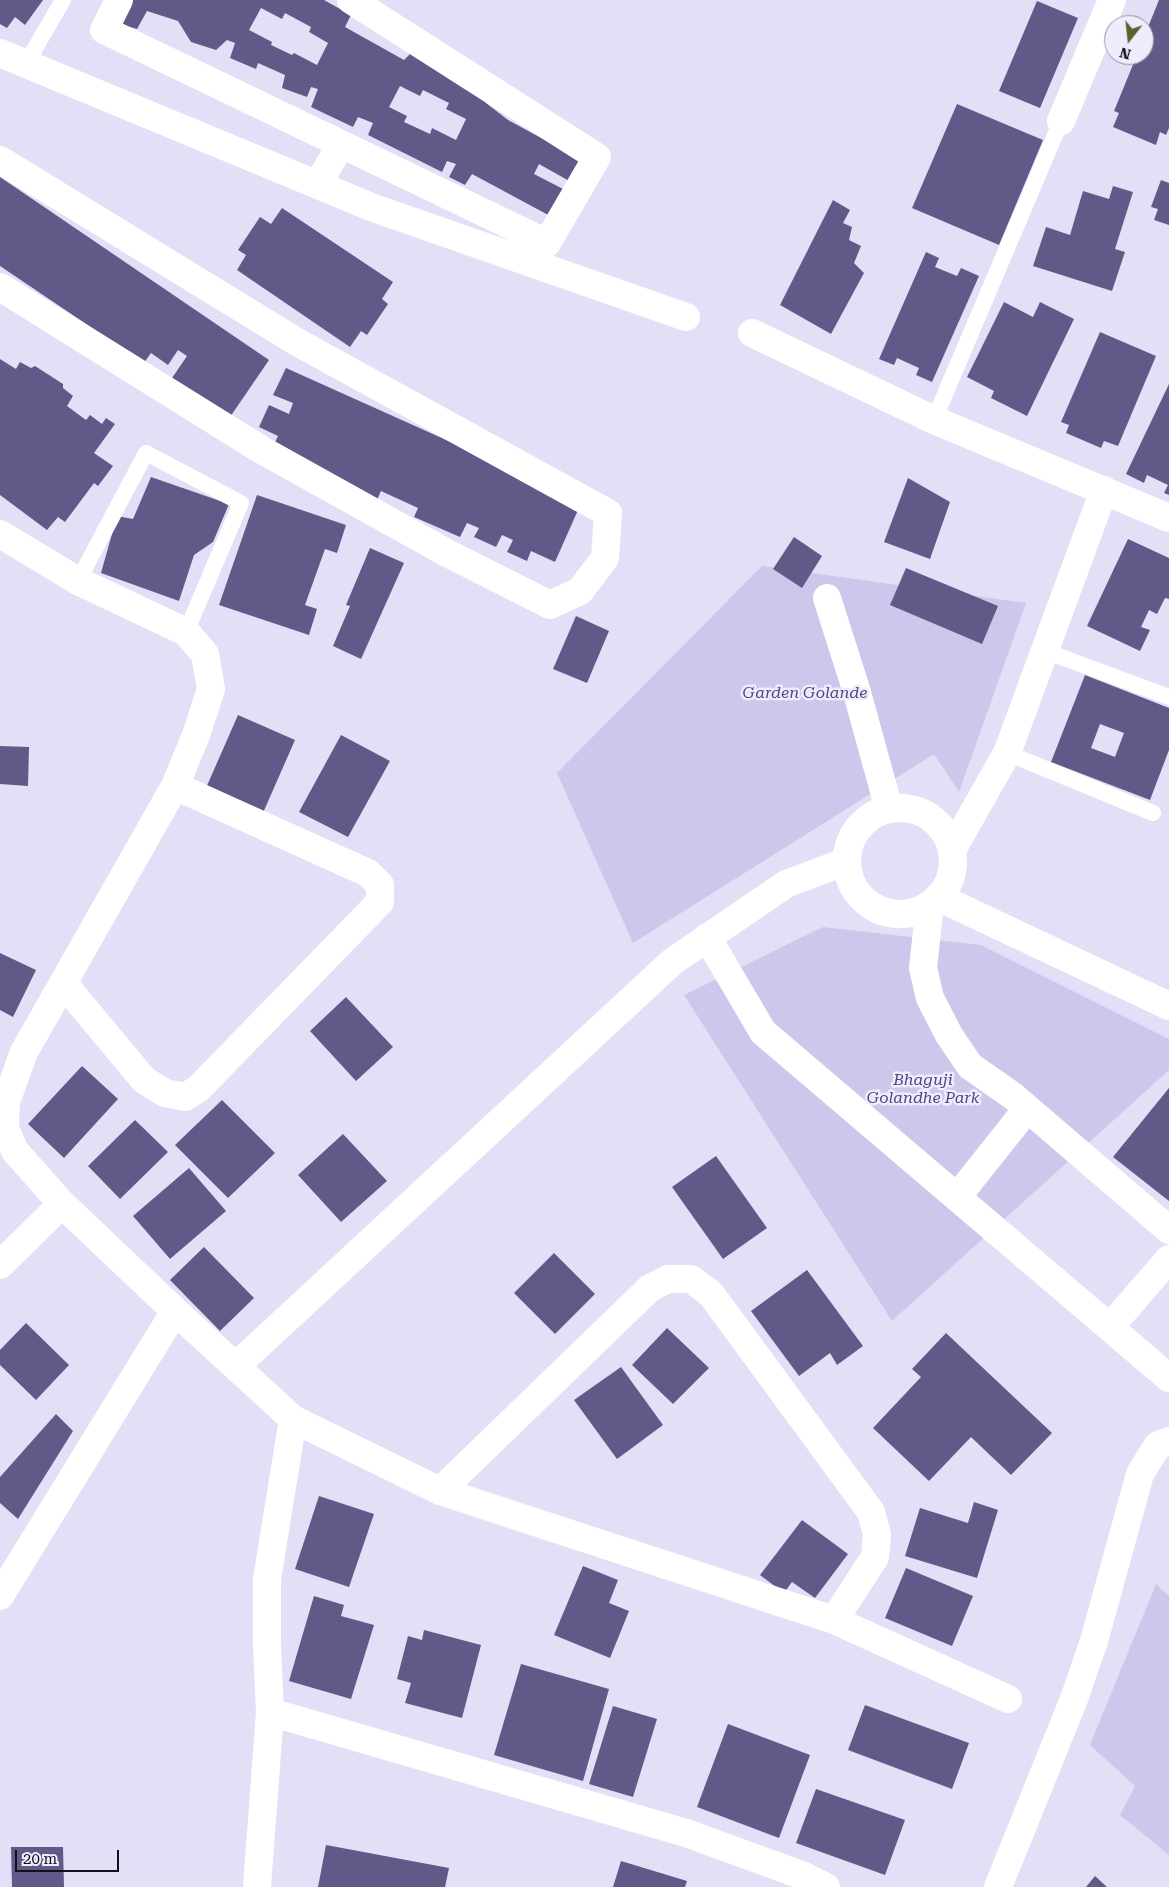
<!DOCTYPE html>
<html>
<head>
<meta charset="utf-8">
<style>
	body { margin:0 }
	#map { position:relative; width:1169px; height:1887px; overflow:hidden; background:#e2dff7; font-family:"Roboto Serif",serif }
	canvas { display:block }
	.north { position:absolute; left:1104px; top:15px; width:50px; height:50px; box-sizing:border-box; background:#efedfc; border:1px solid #9695a1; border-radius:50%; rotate:196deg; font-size:14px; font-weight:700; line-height:20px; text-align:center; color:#111018 }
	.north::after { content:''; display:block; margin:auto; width:18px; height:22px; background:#5d612f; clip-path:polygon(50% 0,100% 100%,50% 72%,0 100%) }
	.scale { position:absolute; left:15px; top:1850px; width:104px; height:22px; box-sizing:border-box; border:2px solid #111018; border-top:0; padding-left:6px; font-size:15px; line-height:18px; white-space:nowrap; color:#111018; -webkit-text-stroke:4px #efedfc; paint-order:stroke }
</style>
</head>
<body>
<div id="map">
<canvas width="1169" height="1887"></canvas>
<div class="north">N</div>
<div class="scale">20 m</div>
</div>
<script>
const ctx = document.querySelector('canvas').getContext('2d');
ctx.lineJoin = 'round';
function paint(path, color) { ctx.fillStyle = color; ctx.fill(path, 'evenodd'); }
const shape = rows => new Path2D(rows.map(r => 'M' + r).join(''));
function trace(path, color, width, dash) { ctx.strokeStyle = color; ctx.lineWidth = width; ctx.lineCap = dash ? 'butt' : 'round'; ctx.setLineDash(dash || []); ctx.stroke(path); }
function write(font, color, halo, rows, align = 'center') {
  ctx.font = font + ' "Roboto Serif",serif'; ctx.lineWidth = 5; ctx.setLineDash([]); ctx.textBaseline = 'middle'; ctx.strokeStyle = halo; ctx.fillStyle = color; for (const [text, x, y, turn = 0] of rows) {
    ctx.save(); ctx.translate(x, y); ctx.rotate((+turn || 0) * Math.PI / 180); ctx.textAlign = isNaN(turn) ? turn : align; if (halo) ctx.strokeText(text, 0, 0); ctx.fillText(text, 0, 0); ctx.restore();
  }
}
const green = shape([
	[762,566,1026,603,959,792,934,754,633,943,557,773],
	[823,927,981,945,1169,1039,1169,1070,892,1321,684,995],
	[1156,1584,1169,1596,1169,1855,1120,1815,1135,1786,1090,1745]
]);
const building = shape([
	[0,0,43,0,25,25,15,17,7,28,0,24],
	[133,0,324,0,351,15,345,27,404,60,413,51,481,85,486,103,508,120,582,160,571,182,539,164,534,174,565,190,552,217,472,174,465,185,449,177,456,164,447,161,442,172,368,135,373,123,358,117,353,127,311,107,318,89,311,87,307,97,282,88,285,75,258,63,256,69,230,58,235,43,227,40,216,50,191,42,178,21,147,11,137,29,120,24],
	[261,8,282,19,285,13,311,27,309,32,328,43,317,65,294,53,292,55,271,45,272,42,249,30],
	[400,86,420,96,423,90,449,103,446,109,466,119,456,140,432,128,430,134,404,122,407,116,389,107],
	[1159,0,1169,0,1169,128,1166,135,1160,132,1156,145,1113,127,1119,113,1114,111,1137,55,1144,55,1144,37],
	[1037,1,1078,18,1040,108,999,91],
	[957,104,1043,140,999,245,912,208],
	[0,177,269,360,228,420,170,381,187,356,178,350,168,365,151,353,144,363,0,266],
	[1161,180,1169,183,1169,225,1154,220,1158,209,1151,207],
	[1113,186,1133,192,1115,249,1125,252,1112,291,1033,266,1046,227,1070,235,1083,191,1109,199],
	[833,200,850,210,843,223,852,227,849,240,861,246,854,263,864,273,831,334,780,305],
	[282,208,393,282,382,299,388,304,367,335,361,331,350,347,237,270,246,255,238,250,260,217,271,224],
	[926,252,939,258,935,267,957,276,961,268,979,276,932,382,916,375,919,368,897,358,894,365,879,359],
	[1004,302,1033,317,1040,302,1074,319,1027,416,991,398,994,391,967,377],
	[1100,332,1156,356,1118,446,1104,441,1101,448,1066,433,1069,425,1061,422],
	[0,359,16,369,20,362,31,368,35,366,63,384,63,388,73,396,67,406,86,420,90,415,102,424,106,418,115,424,94,453,113,466,98,486,94,483,65,522,58,517,47,530,0,495],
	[286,368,582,501,555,562,531,551,527,561,507,552,513,540,502,535,496,547,474,537,479,528,467,523,460,537,414,517,418,508,381,491,377,500,270,453,278,436,259,427,269,405,289,414,293,403,273,395],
	[1169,384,1169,495,1164,493,1168,485,1147,475,1144,483,1126,474],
	[151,477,229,504,213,542,194,555,179,601,101,573,117,516,133,519],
	[908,478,950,502,930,559,884,542],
	[257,495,346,525,337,553,325,549,305,605,317,609,309,635,219,605],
	[794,537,822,556,802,588,773,569],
	[1128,539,1169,558,1169,599,1165,598,1157,614,1149,610,1141,627,1150,630,1140,651,1087,626],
	[370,548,404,563,361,659,333,646,350,606,346,605],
	[906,568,998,606,982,644,890,605],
	[576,616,609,631,587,683,553,669],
	[1085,675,1169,708,1169,750,1150,800,1051,762],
	[1100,724,1124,733,1115,757,1091,748],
	[238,715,295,740,259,822,202,797],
	[341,735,390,761,348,837,299,812],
	[0,746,29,747,28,786,0,784],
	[0,953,36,970,13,1017,0,1010],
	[346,997,393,1047,356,1081,310,1031],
	[82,1066,118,1099,64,1158,28,1124],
	[1169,1088,1169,1201,1113,1157],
	[222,1100,275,1153,228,1198,175,1145],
	[135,1120,168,1152,120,1199,88,1166],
	[343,1134,387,1181,341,1222,298,1175],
	[716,1156,767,1228,723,1259,672,1187],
	[189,1168,226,1211,170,1259,133,1216],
	[204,1247,254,1298,220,1331,170,1280],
	[554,1253,595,1294,555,1334,514,1293],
	[807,1270,863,1346,837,1365,830,1353,799,1376,751,1311],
	[26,1323,69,1365,36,1400,0,1365,0,1350],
	[667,1328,709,1368,673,1404,632,1365],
	[946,1333,1052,1433,1011,1475,971,1437,929,1481,873,1428,921,1377,912,1369],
	[621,1367,663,1425,617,1459,574,1400],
	[56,1414,73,1431,18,1519,0,1503,0,1477],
	[319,1496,374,1514,349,1587,295,1569],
	[974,1502,998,1510,977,1578,905,1556,920,1508,968,1523],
	[802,1520,848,1554,815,1598,792,1582,784,1593,760,1575],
	[583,1566,618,1580,609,1603,629,1611,610,1658,554,1635],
	[906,1568,973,1596,952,1646,885,1618],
	[314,1596,344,1605,341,1616,374,1625,351,1699,289,1681],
	[424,1630,481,1645,462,1718,405,1703,411,1683,397,1679,408,1636,422,1640],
	[521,1664,609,1689,583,1781,494,1755],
	[865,1705,969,1743,952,1789,848,1750],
	[613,1706,657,1719,633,1797,589,1784],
	[728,1724,810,1755,779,1838,697,1807],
	[816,1789,905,1820,885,1875,796,1843],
	[326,1845,449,1868,445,1887,318,1887],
	[11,1847,63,1847,64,1887,12,1887],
	[621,1861,687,1881,685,1887,613,1887],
	[1095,1876,1107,1887,1086,1887]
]);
const lane = shape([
	[26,64,63,0],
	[934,420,1061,121],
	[78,581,146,453,241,503,186,632],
	[1045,651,1169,697],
	[1007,753,1153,813]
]);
const street = shape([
	[119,0,104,30,341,144],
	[0,53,371,207,686,317],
	[1061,121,1112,0],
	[0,160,297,342,608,513,605,558,580,591,550,605,447,553,260,449,0,287],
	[318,184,341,144,547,243,597,157,351,0],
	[752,333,934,420,1169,518],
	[0,534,78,581,186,632,205,654,211,689,196,735,175,786,24,1052,6,1102,5,1128,15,1151,62,1204,175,1311,293,1419,440,1491,834,1620,1008,1699],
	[827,598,856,689,889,809],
	'847 861a53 53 0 1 1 106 0a53 53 0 1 1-106 0Z',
	[952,850,1007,753,1104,490],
	[938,897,1169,1006],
	[930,904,923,968,930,998,949,1035,970,1066,1013,1096,1169,1230],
	[707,937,763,1032,1169,1378],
	[64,984,144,1080,165,1093,185,1097,198,1089,380,902,380,885,368,873,175,786],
	[957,1197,1027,1109],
	[0,1265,62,1204],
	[1110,1327,1169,1259],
	[236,1366,672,962,786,884,847,861],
	[440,1491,650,1288,668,1279,691,1279,711,1294,871,1512,877,1534,875,1557,834,1620],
	[0,1596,175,1311],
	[270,1712,686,1833,804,1876,826,1887],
	[257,1887,270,1712,267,1645,267,1579,293,1419],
	[998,1887,1074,1699,1094,1641,1140,1474,1157,1446,1169,1441]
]);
const parkNames = [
	["Garden Golande",805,693],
	["Bhaguji",923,1080],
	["Golandhe Park",923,1098]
];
paint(green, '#cdc7eb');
paint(building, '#635989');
trace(lane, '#fff', 16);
trace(street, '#fff', 28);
write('italic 16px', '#534384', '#efedfc', parkNames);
</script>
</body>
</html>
